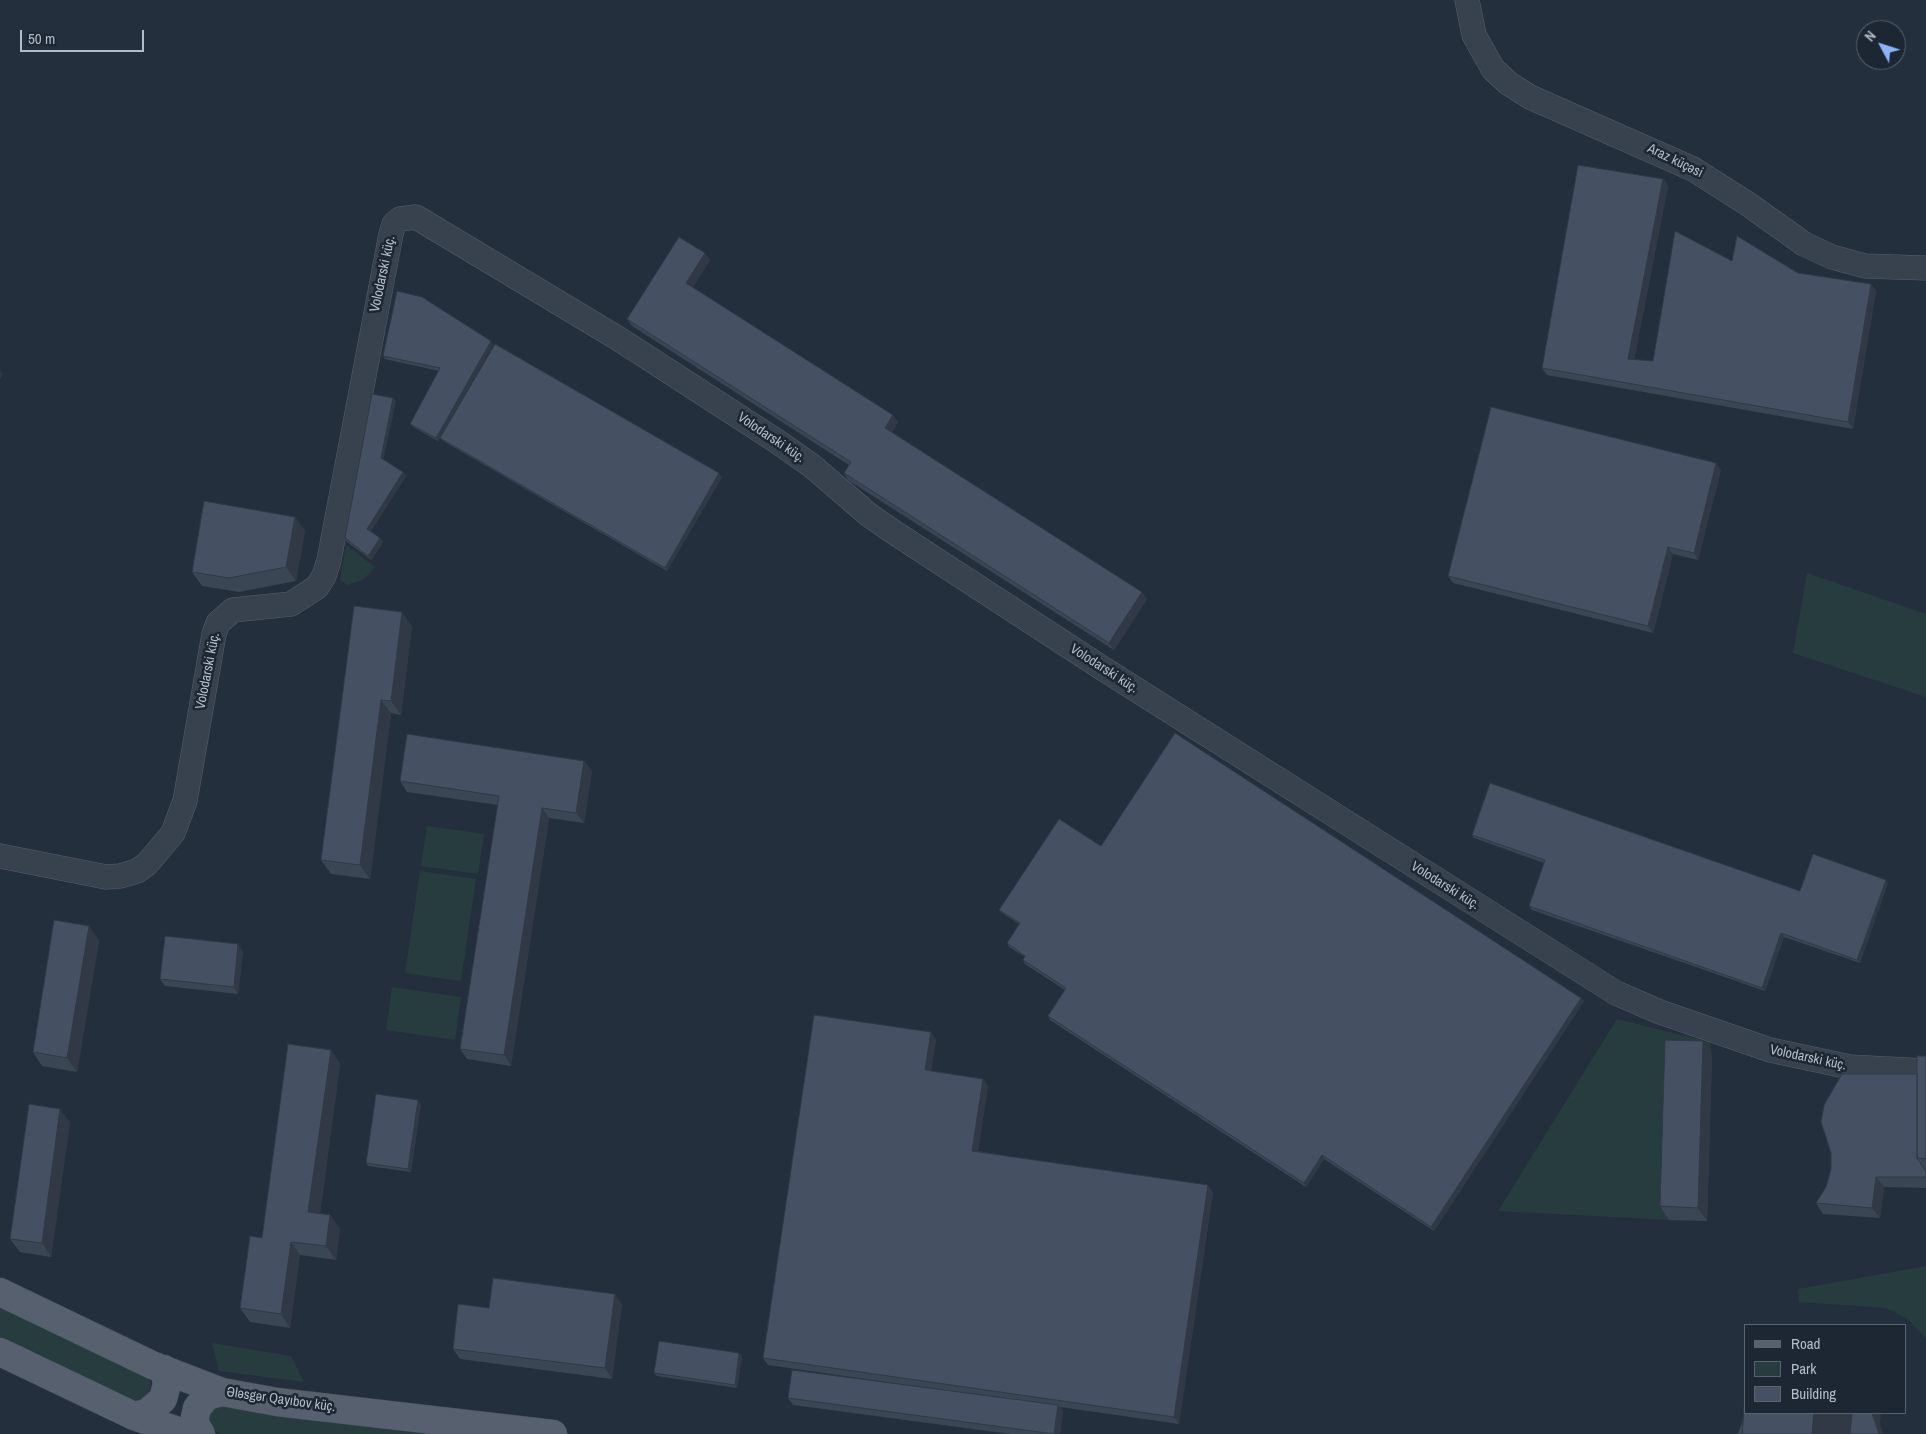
<!DOCTYPE html>
<html>
<head>
<meta charset="utf-8">
<style>
	body { margin:0 }
	#map { position:relative; width:1926px; height:1434px; overflow:hidden; background:#242f3e; font-family:"Archivo Narrow",sans-serif }
	canvas { display:block }
	.legend { position:absolute; left:1744px; top:1324px; width:162px; height:90px; box-sizing:border-box; background:#1d2633; border:1px solid #59626f; margin:0; padding:6px 9px; list-style:none; font-size:15px; color:#b4bcc9 }
	.legend li { display:flex; align-items:center; gap:10px; height:25px }
	.legend b { width:25px; border:1px solid #59626f }
	.north { position:absolute; left:1856px; top:20px; width:50px; height:50px; box-sizing:border-box; background:#1d2633; border:1px solid #59626f; border-radius:50%; rotate:310deg; font-size:14px; font-weight:700; line-height:20px; text-align:center; color:#b4bcc9 }
	.north::after { content:''; display:block; margin:auto; width:18px; height:22px; background:#8ab4f8; clip-path:polygon(50% 0,100% 100%,50% 72%,0 100%) }
	.scale { position:absolute; left:20px; top:30px; width:124px; height:22px; box-sizing:border-box; border:2px solid #b4bcc9; border-top:0; padding-left:6px; font-size:15px; line-height:18px; white-space:nowrap; color:#b4bcc9; -webkit-text-stroke:4px #1d2633; paint-order:stroke }
</style>
</head>
<body>
<div id="map">
<canvas width="1926" height="1434"></canvas>
<ul class="legend">
<li><b style="height:6px;background:#56606e"></b>Road</li>
<li><b style="height:14px;background:#263c3f"></b>Park</li>
<li><b style="height:14px;background:#455162"></b>Building</li>
</ul>
<div class="north">N</div>
<div class="scale">50 m</div>
</div>
<script>
const ctx = document.querySelector('canvas').getContext('2d');
ctx.lineJoin = 'round';
function paint(path, color) { ctx.fillStyle = color; ctx.fill(path, 'evenodd'); }
const shape = rows => new Path2D(rows.map(r => 'M' + r).join(''));
function trace(path, color, width, dash) { ctx.strokeStyle = color; ctx.lineWidth = width; ctx.lineCap = dash ? 'butt' : 'round'; ctx.setLineDash(dash || []); ctx.stroke(path); }
function write(font, color, halo, rows, align = 'center') {
  ctx.font = font + ' "Archivo Narrow",sans-serif'; ctx.lineWidth = 5; ctx.setLineDash([]); ctx.textBaseline = 'middle'; ctx.strokeStyle = halo; ctx.fillStyle = color; for (const [text, x, y, turn = 0] of rows) {
    ctx.save(); ctx.translate(x, y); ctx.rotate((+turn || 0) * Math.PI / 180); ctx.textAlign = isNaN(turn) ? turn : align; if (halo) ctx.strokeText(text, 0, 0); ctx.fillText(text, 0, 0); ctx.restore();
  }
}
const green = shape([
	[346,545,375,567,363,580,347,585,340,580],
	[1807,573,1926,614,1926,697,1793,653],
	[427,826,484,834,478,874,421,866],
	[420,871,476,879,461,981,405,973],
	[392,987,461,997,455,1040,386,1030],
	[1617,1019,1710,1042,1712,1055,1669,1220,1498,1211],
	[1926,1266,1926,1339,1909,1320,1886,1308,1799,1302,1798,1289],
	[0,1305,149,1378,151,1387,144,1399,136,1403,0,1340],
	[212,1343,291,1356,304,1382,219,1371],
	[224,1405,453,1434,221,1434,212,1429,206,1419,212,1407]
]);
const minor = shape([
	[1467,0,1474,35,1493,69,1508,83,1530,97,1693,169,1748,204,1804,244,1832,257,1865,266,1926,268],
	[0,856,106,877,120,876,137,871,147,864,173,833,185,801,214,634,218,623,233,610,291,604,317,587,324,576,329,560,391,234,394,224,400,219,416,217,619,339,778,442,812,466,869,515,895,533,1102,668,1616,993,1660,1012,1770,1050,1850,1067,1926,1071]
]);
const major = shape([
	[0,1292,152,1365,222,1392,277,1402,553,1434],
	[0,1352,134,1416,187,1434],
	[134,1416,147,1413,163,1399,167,1384,164,1369],
	[201,1434,194,1422,197,1408,207,1396,222,1392]
]);
const wall = shape([
	[1663,179,1668,186,1634,360,1653,361,1732,261,1798,273,1871,284,1876,291,1853,429,1547,375,1542,368],
	[710,260,693,287,898,422,892,432,1147,599,1114,650,848,480,844,473,849,465,632,326,627,319],
	[493,345,438,441,413,427,410,424,439,371,385,359,383,356],
	[393,398,396,401,383,459,403,472,406,476,371,531,380,538,383,542,371,560,347,542,345,538],
	[440,438,722,477,667,571,443,441],
	[1721,470,1698,560,1673,554,1653,633,1453,583,1448,576],
	[295,517,305,531,296,581,239,592,202,586,192,572],
	[354,606,412,626,401,715,391,713,370,879,331,874,321,860],
	[584,761,592,771,584,823,549,818,511,1066,467,1059,460,1049,498,805,407,792,400,781],
	[1472,835,1800,891,1886,880,1888,883,1860,963,1784,937,1765,991,1532,910,1529,906,1544,863,1474,838],
	[1101,846,1581,998,1584,1001,1434,1231,1324,1159,1306,1187,1050,1020,1048,1016,1065,990,1025,964,1023,960,1025,957,1009,947,1007,943,1019,924,1002,913,999,910],
	[99,940,77,1072,42,1066,33,1052],
	[243,951,238,994,165,986,160,979],
	[936,1039,931,1071,988,1086,978,1151,1213,1192,1179,1424,1060,1407,1063,1412,1060,1434,1010,1434,793,1405,788,1398,913,1386,768,1365,763,1358],
	[331,1050,340,1064,320,1213,330,1215,340,1229,336,1260,300,1255,290,1328,250,1322,240,1308],
	[1712,1055,1707,1221,1669,1220,1660,1206],
	[1926,1056,1926,1188,1884,1187,1880,1218,1823,1214,1816,1203,1917,1074],
	[421,1104,411,1172,368,1166,366,1163],
	[70,1122,51,1257,20,1252,10,1239],
	[622,1304,612,1379,460,1359,453,1349,489,1308],
	[742,1356,737,1388,657,1376,654,1373]
]);
const shadedWall = shape([
	[1663,179,1668,186,1633,366,1628,359],
	[705,253,710,260,691,290,686,283],
	[1871,284,1876,291,1853,429,1848,422],
	[491,341,493,345,438,441,436,438],
	[0,370,3,374,0,379],
	[393,398,396,401,383,461,381,458],
	[893,415,898,422,890,435,885,428],
	[1716,463,1721,470,1698,560,1694,553],
	[403,472,406,476,370,533,367,529],
	[719,473,722,477,667,571,665,568],
	[295,517,305,531,296,581,286,567],
	[380,538,383,542,371,560,368,556],
	[1668,547,1673,554,1653,633,1648,626],
	[1142,592,1147,599,1114,650,1109,643],
	[402,612,412,626,401,715,391,701],
	[381,700,391,713,370,879,360,865],
	[584,761,592,771,584,823,576,813],
	[542,808,549,818,511,1066,504,1055],
	[1886,880,1888,883,1860,963,1857,960],
	[89,926,99,940,77,1072,67,1058],
	[1781,933,1784,937,1765,991,1762,988],
	[238,944,243,951,238,994,234,987],
	[1581,998,1584,1001,1434,1231,1431,1227],
	[931,1032,936,1039,930,1077,925,1070],
	[1703,1041,1712,1055,1707,1221,1698,1208],
	[331,1050,340,1064,318,1226,308,1212],
	[983,1079,988,1086,977,1158,972,1151],
	[418,1100,421,1104,411,1172,408,1169],
	[60,1109,70,1122,51,1257,42,1243],
	[1322,1155,1324,1159,1306,1187,1304,1183],
	[1876,1177,1884,1187,1880,1218,1872,1208],
	[1208,1185,1213,1192,1179,1424,1174,1417],
	[330,1215,340,1229,336,1260,326,1246],
	[291,1242,300,1255,290,1328,281,1314],
	[615,1294,622,1304,612,1379,605,1368],
	[739,1353,742,1356,737,1388,735,1385],
	[1058,1405,1063,1412,1060,1434,1055,1434],
	[1814,1413,1860,1413,1859,1434,1812,1434],
	[1872,1413,1881,1413,1880,1423,1883,1434,1879,1434]
]);
const building = shape([
	[1578,165,1663,179,1628,359,1653,361,1675,231,1732,261,1737,236,1798,273,1871,284,1848,422,1542,368,1578,165],
	[679,237,705,253,686,283,893,415,885,428,1142,592,1109,643,844,473,851,462,627,319,679,237],
	[397,291,422,297,491,341,436,438,410,424,440,368,383,356,397,291],
	[495,344,719,473,665,568,440,438,495,344],
	[372,394,393,398,381,458,403,472,367,529,380,538,368,556,345,538,372,394],
	[1491,407,1716,463,1694,553,1668,547,1648,626,1448,576,1491,407],
	[204,501,295,517,286,567,229,578,192,572,204,501],
	[354,606,402,612,391,701,381,700,360,865,321,860,354,606],
	[1175,733,1581,998,1431,1227,1322,1155,1304,1183,1048,1016,1066,988,1023,960,1025,956,1007,943,1020,923,999,910,1059,819,1101,846,1175,733],
	[407,734,584,761,576,813,542,808,504,1055,460,1049,499,796,400,781,407,734],
	[1490,783,1800,891,1813,854,1886,880,1857,960,1781,933,1762,988,1529,906,1545,860,1472,835,1490,783],
	[54,920,89,926,67,1058,33,1052,54,920],
	[165,936,238,944,234,987,160,979,165,936],
	[814,1015,931,1032,925,1070,983,1079,972,1151,1208,1185,1174,1417,763,1358,814,1015],
	[1665,1040,1703,1041,1698,1208,1660,1206,1665,1040],
	[288,1044,331,1050,308,1212,330,1215,326,1246,291,1242,281,1314,240,1308,250,1236,262,1238,288,1044],
	[1917,1056,1926,1056,1926,1159,1917,1158,1917,1056],
	[1842,1074,1917,1074,1917,1158,1926,1172,1926,1177,1876,1177,1872,1208,1816,1203,1826,1187,1831,1169,1831,1153,1821,1122,1824,1105,1842,1074],
	[376,1094,418,1100,408,1169,366,1163,376,1094],
	[29,1104,60,1109,42,1243,10,1239,29,1104],
	[493,1278,615,1294,605,1368,453,1349,458,1304,489,1308,493,1278],
	[659,1341,739,1353,735,1385,654,1373,659,1341],
	[792,1370,1058,1405,1054,1434,788,1398,792,1370],
	[1745,1396,1745,1413,1814,1413,1812,1434,1742,1434,1745,1396],
	[1852,1413,1872,1413,1879,1434,1850,1434,1852,1413],
	[1743,1420,1742,1434,1738,1434,1743,1420]
]);
const streetNames = [
	["Araz küçəsi",1675,161,26],
	["Volodarski küç.",383,274,-78],
	["Volodarski küç.",771,438,34],
	["Volodarski küç.",1104,669,33],
	["Volodarski küç.",208,671,-79],
	["Volodarski küç.",1445,886,32],
	["Volodarski küç.",1808,1058,12],
	["Ələsgər Qayıbov küç.",281,1400,8]
];
paint(green, '#263c3f');
trace(minor, '#565f6c', 25);
trace(major, '#414a57', 29);
trace(minor, '#38414e', 24);
trace(major, '#56606e', 28);
paint(wall, '#3b4654');
paint(shadedWall, '#303945');
paint(building, '#455162');
trace(building, '#303945', 1);
write('14px', '#b4bcc9', '#1d2633', streetNames);
</script>
</body>
</html>
